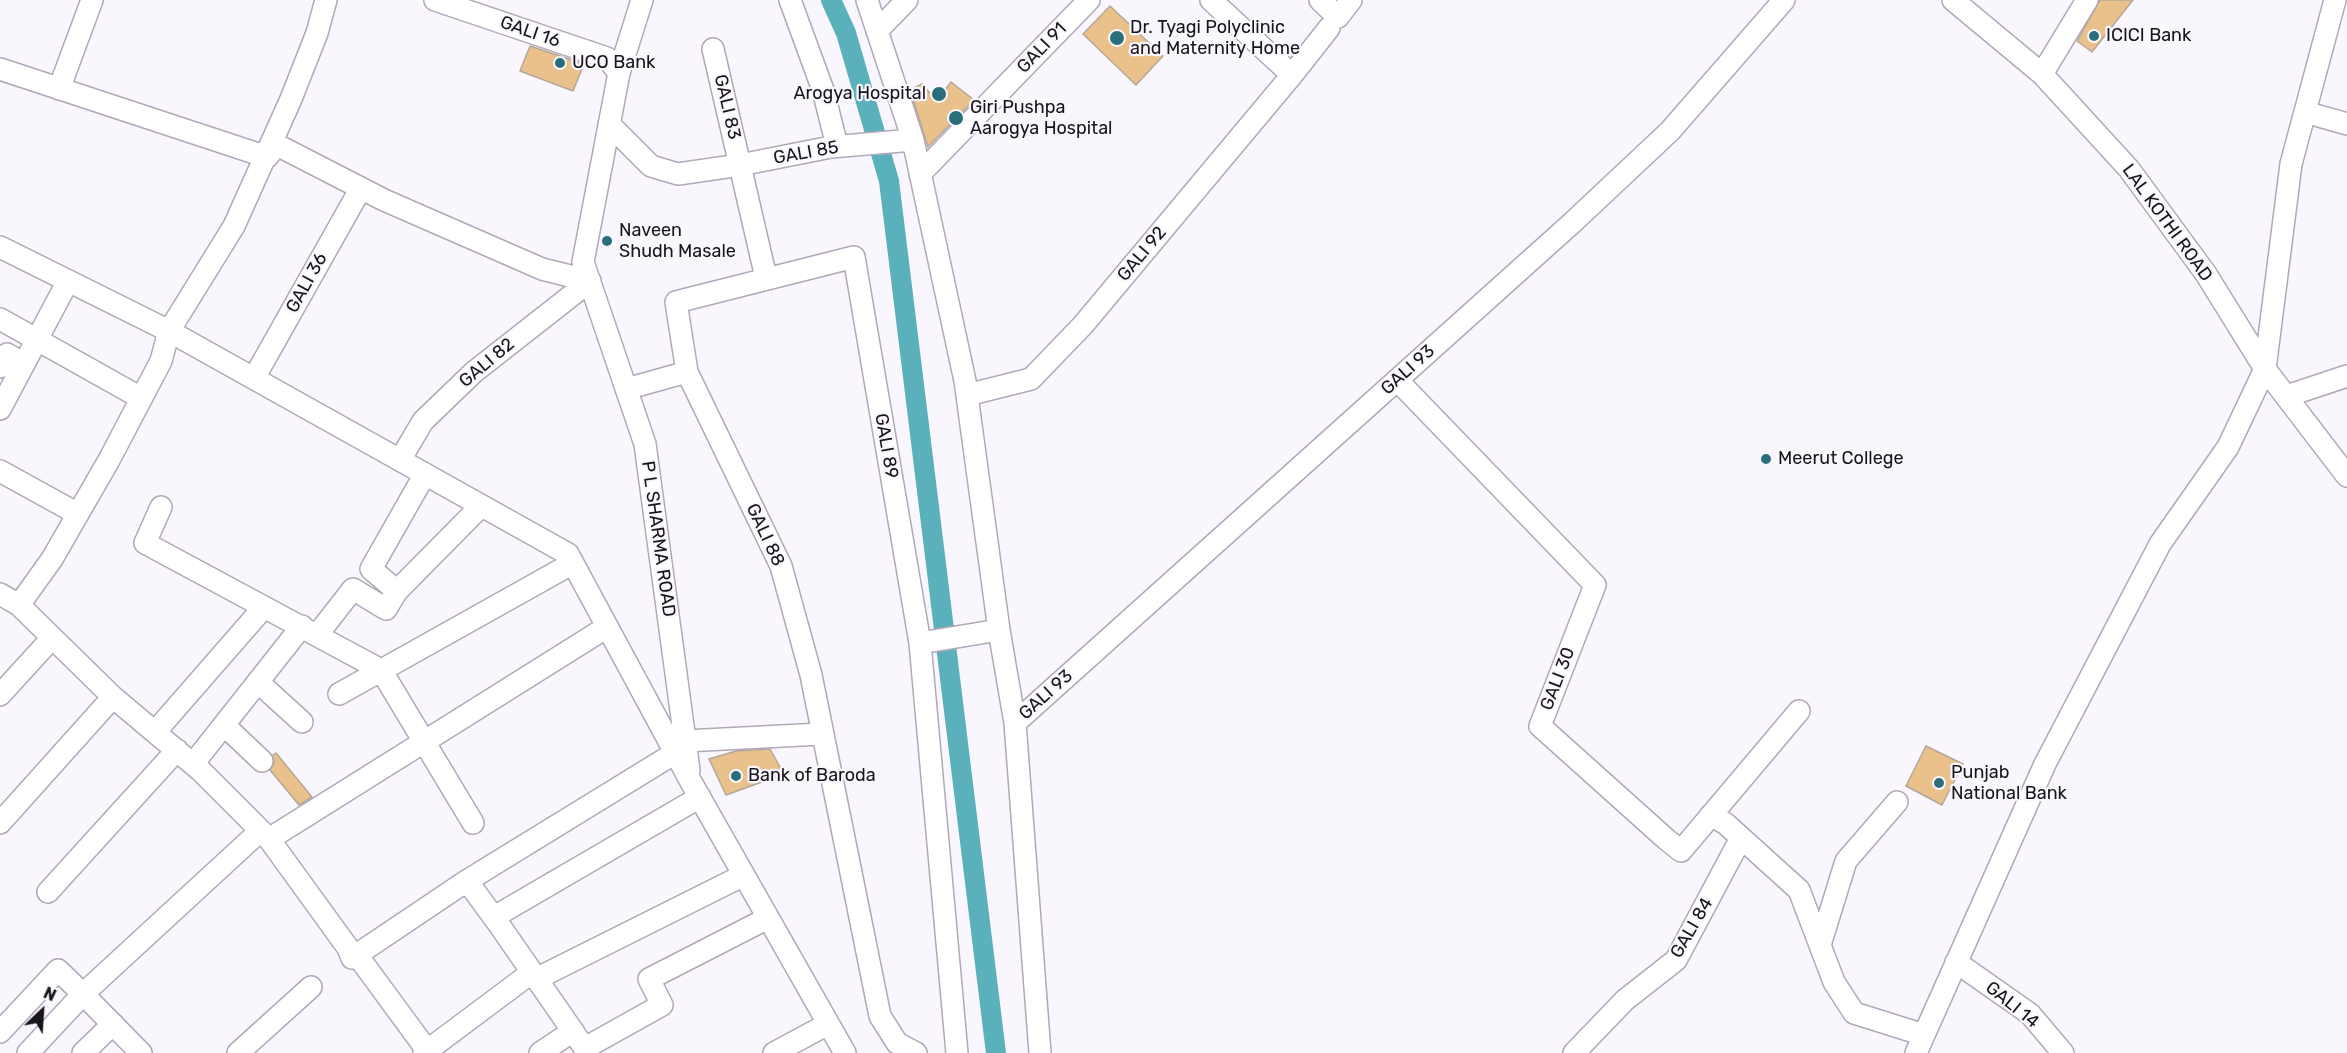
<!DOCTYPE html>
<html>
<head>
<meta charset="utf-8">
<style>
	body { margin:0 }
	#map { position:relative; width:2347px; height:1053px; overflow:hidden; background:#f9f6fd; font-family:Rubik,sans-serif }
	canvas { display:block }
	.north { position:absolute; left:12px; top:981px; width:60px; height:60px; -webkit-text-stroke:4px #f9f6fd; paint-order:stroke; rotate:25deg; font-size:16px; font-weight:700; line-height:24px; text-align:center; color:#17141a }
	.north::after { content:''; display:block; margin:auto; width:21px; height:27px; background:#17141a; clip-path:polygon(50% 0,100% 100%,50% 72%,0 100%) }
</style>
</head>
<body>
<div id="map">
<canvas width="2347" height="1053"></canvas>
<div class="north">N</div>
</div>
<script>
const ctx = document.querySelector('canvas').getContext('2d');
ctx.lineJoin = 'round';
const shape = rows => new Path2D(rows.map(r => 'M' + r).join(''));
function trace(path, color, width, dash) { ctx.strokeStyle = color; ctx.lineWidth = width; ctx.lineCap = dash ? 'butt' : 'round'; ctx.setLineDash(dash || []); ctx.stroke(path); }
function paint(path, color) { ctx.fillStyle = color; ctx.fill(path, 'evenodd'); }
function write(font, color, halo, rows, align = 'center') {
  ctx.font = font + ' Rubik,sans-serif'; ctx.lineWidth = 4.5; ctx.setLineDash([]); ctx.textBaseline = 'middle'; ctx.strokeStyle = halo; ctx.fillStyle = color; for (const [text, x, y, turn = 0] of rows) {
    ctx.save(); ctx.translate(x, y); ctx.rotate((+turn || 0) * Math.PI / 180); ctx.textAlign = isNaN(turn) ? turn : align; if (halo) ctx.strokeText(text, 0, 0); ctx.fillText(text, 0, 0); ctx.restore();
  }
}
const canal = shape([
	[831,0,846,33,889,181,996,1053]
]);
const building = shape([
	[2100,0,2133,0,2092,52,2077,41,2100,0],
	[1110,6,1163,56,1136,85,1083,34,1110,6],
	[530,46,584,64,573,91,520,71,530,46],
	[951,82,974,100,928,147,910,90,922,84,937,101,951,82],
	[1926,746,1963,764,1942,805,1906,786,1926,746],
	[770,749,784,774,726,795,709,759,736,751,770,749],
	[276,753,312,797,299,805,270,770,274,763,273,755,276,753]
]);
const minor = shape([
	[435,0,607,58,619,73],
	[642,0,619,73,583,262,645,444,689,770],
	[790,0,823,90,837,146],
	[867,0,913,140,965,381,999,630,1015,723,1040,1053],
	[1211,0,1292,75,1329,28],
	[1320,0,1338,17,1351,0],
	[1953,0,2042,74,2129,169,2206,274,2265,369,2347,476],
	[877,31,907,0],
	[713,49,764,269,770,278],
	[0,69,267,157,277,145,384,200,542,269,590,281],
	[2042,74,2087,0],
	[59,89,92,0],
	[2305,112,2347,124],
	[609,124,651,166,678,174,740,165,831,147,913,140],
	[920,174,1089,0],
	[0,247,169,331,568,554,691,782,845,1053],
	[0,319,141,398],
	[0,367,7,354,24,364],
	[254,378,361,188],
	[1397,380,1595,585,1540,726,1666,839,1681,851,1799,711],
	[626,389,687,372],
	[967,395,1031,379,1083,325,1292,75],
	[2287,396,2347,376],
	[0,409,68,281],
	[400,460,423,421,474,372,590,281],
	[0,471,78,514],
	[425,474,371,569,397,591,481,506],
	[161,507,145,543,264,607],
	[0,594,19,605,113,697,201,771,269,839,348,948,352,958,465,882,473,889,500,926,588,1053],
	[19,605,52,559,109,460,161,361,169,331,234,226,291,99,317,33,326,0],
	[317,635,353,589,386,609,397,591],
	[920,643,957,1053],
	[258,682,302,722],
	[339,694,573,563],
	[0,695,52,638],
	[1015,723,1572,223,1670,131,1784,0],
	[224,725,262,761],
	[155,732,264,607,381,670,473,823],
	[685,741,821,734],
	[193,764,302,626],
	[1711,815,1726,824,1799,890,1834,982,1854,1013,1924,1035],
	[0,823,113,697],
	[269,839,607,627],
	[465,882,675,753],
	[48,892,177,750],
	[494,917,700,797],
	[1820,945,1846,861,1897,802],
	[357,955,429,1053],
	[1956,962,2030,1014,2063,1053],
	[536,979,744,875],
	[0,1032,58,970,83,994,260,831],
	[585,1048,662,1005,649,979,768,918],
	[28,1053,83,994,141,1053],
	[83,1053,113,1024],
	[238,1053,311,987],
	[424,1053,531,973],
	[540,1053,573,1031],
	[774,1053,828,1024],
	[916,1053,897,1043,880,1016,811,675,781,566,687,372,676,302,854,257,920,643,999,630],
	[1574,1053,1625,1000,1676,960,1741,838],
	[1916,1053,2045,764,2160,544,2228,447,2265,369,2291,164,2335,0]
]);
const markers = [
	[2094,36,6,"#286f7b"],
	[1117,38,8,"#286f7b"],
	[560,63,6,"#286f7b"],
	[939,94,8,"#286f7b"],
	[956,118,8,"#286f7b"],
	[607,241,6,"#286f7b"],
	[1766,459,6,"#286f7b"],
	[736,776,6,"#286f7b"],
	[1939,783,6,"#286f7b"]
];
const poiNames = [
	["Dr. Tyagi Polyclinic",1130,28],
	["and Maternity Home",1130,49],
	["ICICI Bank",2106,36],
	["UCO Bank",572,63],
	["Arogya Hospital",926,94,"right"],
	["Giri Pushpa",970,108],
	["Aarogya Hospital",970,129],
	["Naveen",619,231],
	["Shudh Masale",619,252],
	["Meerut College",1778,459],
	["Punjab",1951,773],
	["National Bank",1951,794],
	["Bank of Baroda",748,776]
];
const streetNames = [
	["GALI 16",530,32,19],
	["GALI 91",1042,48,-46],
	["GALI 83",727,107,77],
	["GALI 85",806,153,-10],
	["LAL KOTHI ROAD",2167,223,54],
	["GALI 92",1142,254,-50],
	["GALI 36",307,283,-61],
	["GALI 82",487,363,-40],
	["GALI 93",1408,370,-42],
	["GALI 89",886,446,80],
	["GALI 88",765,535,65],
	["P L SHARMA ROAD",658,539,82],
	["GALI 30",1558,679,-69],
	["GALI 93",1046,695,-42],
	["GALI 84",1692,928,-60],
	["GALI 14",2012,1005,39]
];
trace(canal, '#5ab0bb', 20);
paint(building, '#eac08b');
trace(building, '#b3a799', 1.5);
trace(minor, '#b1a8b8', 24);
trace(minor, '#fff', 21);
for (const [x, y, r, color] of markers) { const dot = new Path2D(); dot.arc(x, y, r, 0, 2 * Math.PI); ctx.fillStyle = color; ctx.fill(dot); trace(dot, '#f9f6fd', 2); }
write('18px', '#17141a', '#f9f6fd', poiNames, 'left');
write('18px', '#17141a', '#f9f6fd', streetNames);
</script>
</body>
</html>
